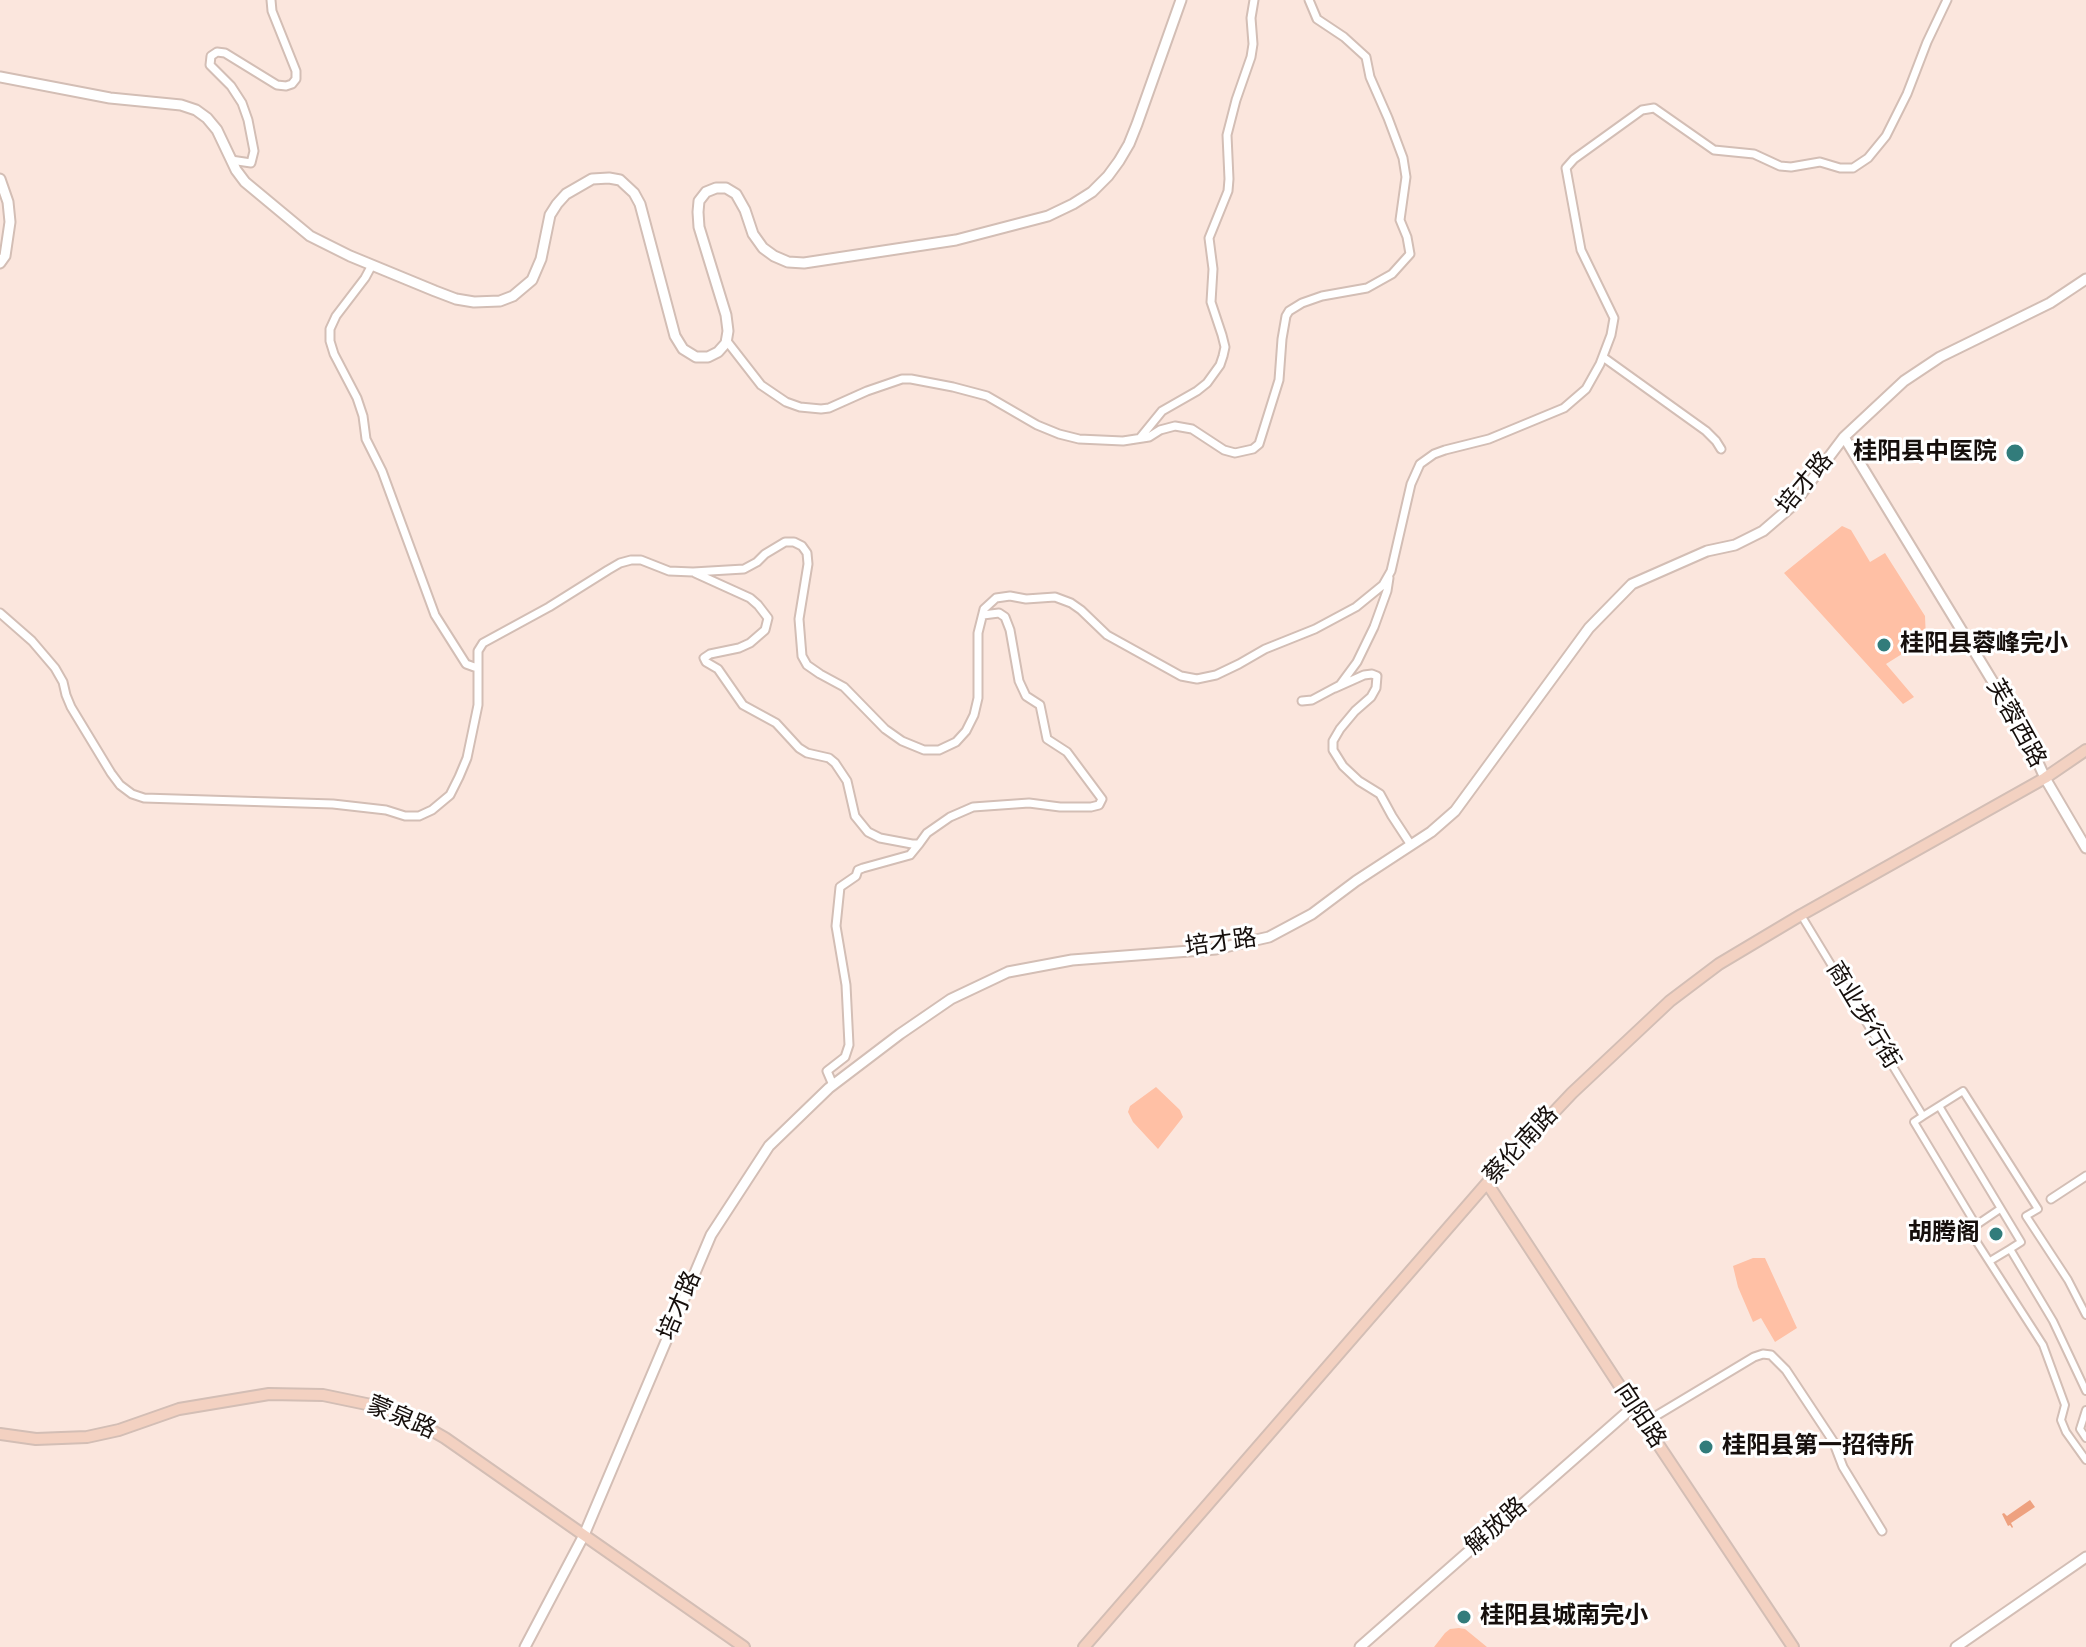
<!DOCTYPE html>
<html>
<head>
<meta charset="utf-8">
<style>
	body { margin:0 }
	canvas { display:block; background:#fbe6dd }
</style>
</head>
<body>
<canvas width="2086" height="1647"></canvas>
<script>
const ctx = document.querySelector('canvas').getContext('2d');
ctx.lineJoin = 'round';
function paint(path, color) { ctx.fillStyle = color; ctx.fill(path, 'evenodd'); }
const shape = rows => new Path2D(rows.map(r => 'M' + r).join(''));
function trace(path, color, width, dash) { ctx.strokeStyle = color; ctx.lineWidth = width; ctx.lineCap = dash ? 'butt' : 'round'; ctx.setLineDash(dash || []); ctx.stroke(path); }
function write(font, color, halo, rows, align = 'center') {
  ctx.font = font + ' "Nunito Sans","Noto Sans SC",sans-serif'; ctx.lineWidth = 6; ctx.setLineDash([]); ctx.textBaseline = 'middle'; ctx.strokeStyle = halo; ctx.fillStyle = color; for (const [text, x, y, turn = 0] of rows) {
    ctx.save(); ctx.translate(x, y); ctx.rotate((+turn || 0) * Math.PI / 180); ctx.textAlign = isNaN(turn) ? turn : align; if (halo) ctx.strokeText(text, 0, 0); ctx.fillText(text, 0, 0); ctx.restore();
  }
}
const green = shape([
	[1842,526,1851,530,1870,562,1885,553,1925,616,1926,639,1886,664,1914,697,1903,704,1784,573],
	[1156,1087,1180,1110,1183,1117,1158,1149,1133,1122,1128,1112,1130,1106],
	[1753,1258,1765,1258,1797,1328,1775,1342,1761,1318,1753,1322,1738,1287,1733,1266],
	[1459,1628,1465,1629,1487,1647,1434,1647,1445,1633,1450,1629]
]);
const water = shape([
	[2030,1500,2035,1507,2011,1523,2013,1527,2012,1528,2010,1525,2008,1526,2002,1514,2004,1513,2007,1516]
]);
const pedestrian = shape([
	[1801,915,1923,1116,1914,1122,1976,1225],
	[1939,1106,2021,1242,2010,1249,2053,1321,2086,1391],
	[1923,1116,1963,1091,2038,1209,2026,1216,2068,1280,2086,1315],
	[2000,1209,1969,1230,2043,1345,2065,1405,2061,1420,2066,1432,2086,1460],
	[1990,1261,2010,1249],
	[2086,1410,2080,1429,2086,1438]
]);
const minor = shape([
	[231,160,251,163,254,151,248,120,242,103,231,86,210,65,211,56,217,52,225,53,277,85,286,86,292,84,296,79,296,71,272,11,271,0],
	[372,265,365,278,336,316,330,329,330,341,334,354,357,398,363,416,366,439,382,471,435,615,466,664,477,668],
	[726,340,761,385,786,402,800,407,821,409,829,408,867,391,902,379,911,379,953,387,987,396,1037,425,1059,434,1079,439,1123,441,1149,437,1160,430,1175,426,1192,429,1224,450,1235,453,1253,449,1259,444,1279,380,1282,339,1286,316,1289,311,1302,303,1322,296,1367,288,1392,274,1410,254,1407,237,1400,220,1406,177,1403,158,1388,118,1370,77,1366,57,1344,37,1317,19,1309,0],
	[1603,357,1706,431,1716,441,1721,449],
	[1140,438,1162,411,1197,391,1207,383,1220,365,1223,356,1225,347,1222,335,1211,302,1213,269,1209,238,1228,191,1229,179,1227,135,1236,100,1251,57,1253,44,1251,18,1254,0],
	[695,573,750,598,758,605,768,618,765,630,750,643,739,648,710,654,704,658,706,662,718,669,743,705,776,723,799,748,807,753,829,758,835,763,847,781,855,816,868,832,880,838,912,844,919,844,927,833,950,817,973,807,1029,803,1060,807,1091,807,1099,805,1102,799,1067,752,1047,739,1040,705,1026,696,1019,681,1010,630,1005,617,999,613,983,615],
	[0,613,32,641,55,668,63,682,66,695,71,707,111,773,120,785,132,794,144,798,333,804,386,810,405,816,419,816,432,810,450,795,459,777,467,758,478,705,478,651,483,643,549,607,608,570,620,563,631,560,641,560,669,571,693,572,744,569,757,562,765,554,785,542,794,542,802,546,807,553,808,564,799,619,802,656,807,665,820,674,844,687,885,729,902,741,924,750,939,750,956,742,966,731,974,715,978,698,978,633,984,609,996,598,1010,596,1026,599,1055,597,1071,603,1081,610,1107,635,1181,676,1197,679,1216,675,1239,664,1265,649,1315,629,1356,607,1383,585,1391,571,1411,484,1420,464,1434,454,1445,450,1489,439,1564,408,1586,389,1600,364,1611,335,1614,318,1581,250,1566,168,1574,159,1642,110,1654,108,1714,150,1754,154,1780,166,1791,167,1820,162,1840,168,1853,168,1868,158,1886,136,1907,94,1927,42,1947,0],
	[1335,688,1364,675,1372,674,1377,676,1376,688,1371,697,1355,711,1340,729,1333,741,1333,750,1343,766,1359,781,1380,794,1392,816,1411,845],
	[1302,701,1312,700,1340,685,1357,662,1374,627,1387,591,1389,578],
	[833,1085,827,1071,845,1057,849,1045,846,985,836,926,840,887,856,876,858,870,863,868,910,855,919,844],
	[2051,1199,2086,1176],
	[1644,1423,1754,1357,1763,1354,1771,1355,1786,1370,1833,1441,1843,1467,1882,1531]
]);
const tertiary = shape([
	[0,77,110,98,181,105,196,110,207,118,217,130,236,170,245,182,310,236,350,256,435,291,456,299,474,302,500,301,513,296,532,280,541,259,550,215,557,204,566,194,592,179,609,178,620,180,634,193,640,204,675,336,683,349,696,357,708,357,718,352,726,343,728,331,726,315,699,227,698,212,699,201,706,192,716,188,726,188,736,194,745,210,753,234,763,248,774,256,788,262,804,263,956,240,1048,216,1073,204,1092,192,1108,176,1119,161,1129,144,1137,124,1181,0],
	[0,179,8,202,10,222,5,256,0,263],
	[1844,437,2027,738,2045,778,2086,848],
	[525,1647,584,1535,711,1235,769,1146,829,1088,900,1034,951,999,1008,972,1072,960,1216,949,1269,937,1312,914,1356,881,1431,832,1455,811,1589,628,1632,584,1707,551,1735,545,1763,531,1792,506,1844,437,1904,381,1940,357,2050,303,2086,279],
	[1360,1647,1633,1407],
	[1956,1647,2086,1557]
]);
const secondary = shape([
	[1487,1183,1644,1423,1793,1647],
	[0,1434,36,1439,87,1437,119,1430,179,1409,269,1394,323,1395,376,1406,412,1419,445,1438,744,1647],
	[1084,1647,1487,1183,1572,1093,1670,1001,1719,964,1801,915,2045,778,2086,750]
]);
const markers = [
	[2015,453,10,"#327c7b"],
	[1884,645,8,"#327c7b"],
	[1996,1234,8,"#327c7b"],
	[1706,1447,8,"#327c7b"],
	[1464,1617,8,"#327c7b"]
];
const poiNames = [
	["桂阳县中医院",1997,453,"right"],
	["桂阳县蓉峰完小",1900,645],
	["胡腾阁",1980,1234,"right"],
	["桂阳县第一招待所",1722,1447],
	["桂阳县城南完小",1480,1617]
];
const streetNames = [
	["培才路",1806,484,-50],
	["芙蓉西路",2015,724,61],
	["培才路",1221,944,-8],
	["商业步行街",1862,1016,59],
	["蔡伦南路",1522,1146,-47],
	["培才路",681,1306,-67],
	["向阳路",1639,1416,57],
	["蒙泉路",401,1419,23],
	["解放路",1497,1527,-41]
];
paint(green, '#ffc0a5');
paint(water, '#eea17f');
trace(pedestrian, '#d3beb5', 10);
trace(minor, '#d3beb5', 11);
trace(tertiary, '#d3beb5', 13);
trace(secondary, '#d3beb5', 14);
trace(pedestrian, '#fff', 6);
trace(minor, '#fff', 7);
trace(tertiary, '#fff', 9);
trace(secondary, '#f3d1c1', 10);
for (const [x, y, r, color] of markers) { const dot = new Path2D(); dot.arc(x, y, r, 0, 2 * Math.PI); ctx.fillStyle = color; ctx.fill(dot); trace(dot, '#fff', 3); }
write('bold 24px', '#160f0c', '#fff', poiNames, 'left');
write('24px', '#160f0c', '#fff', streetNames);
</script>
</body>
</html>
